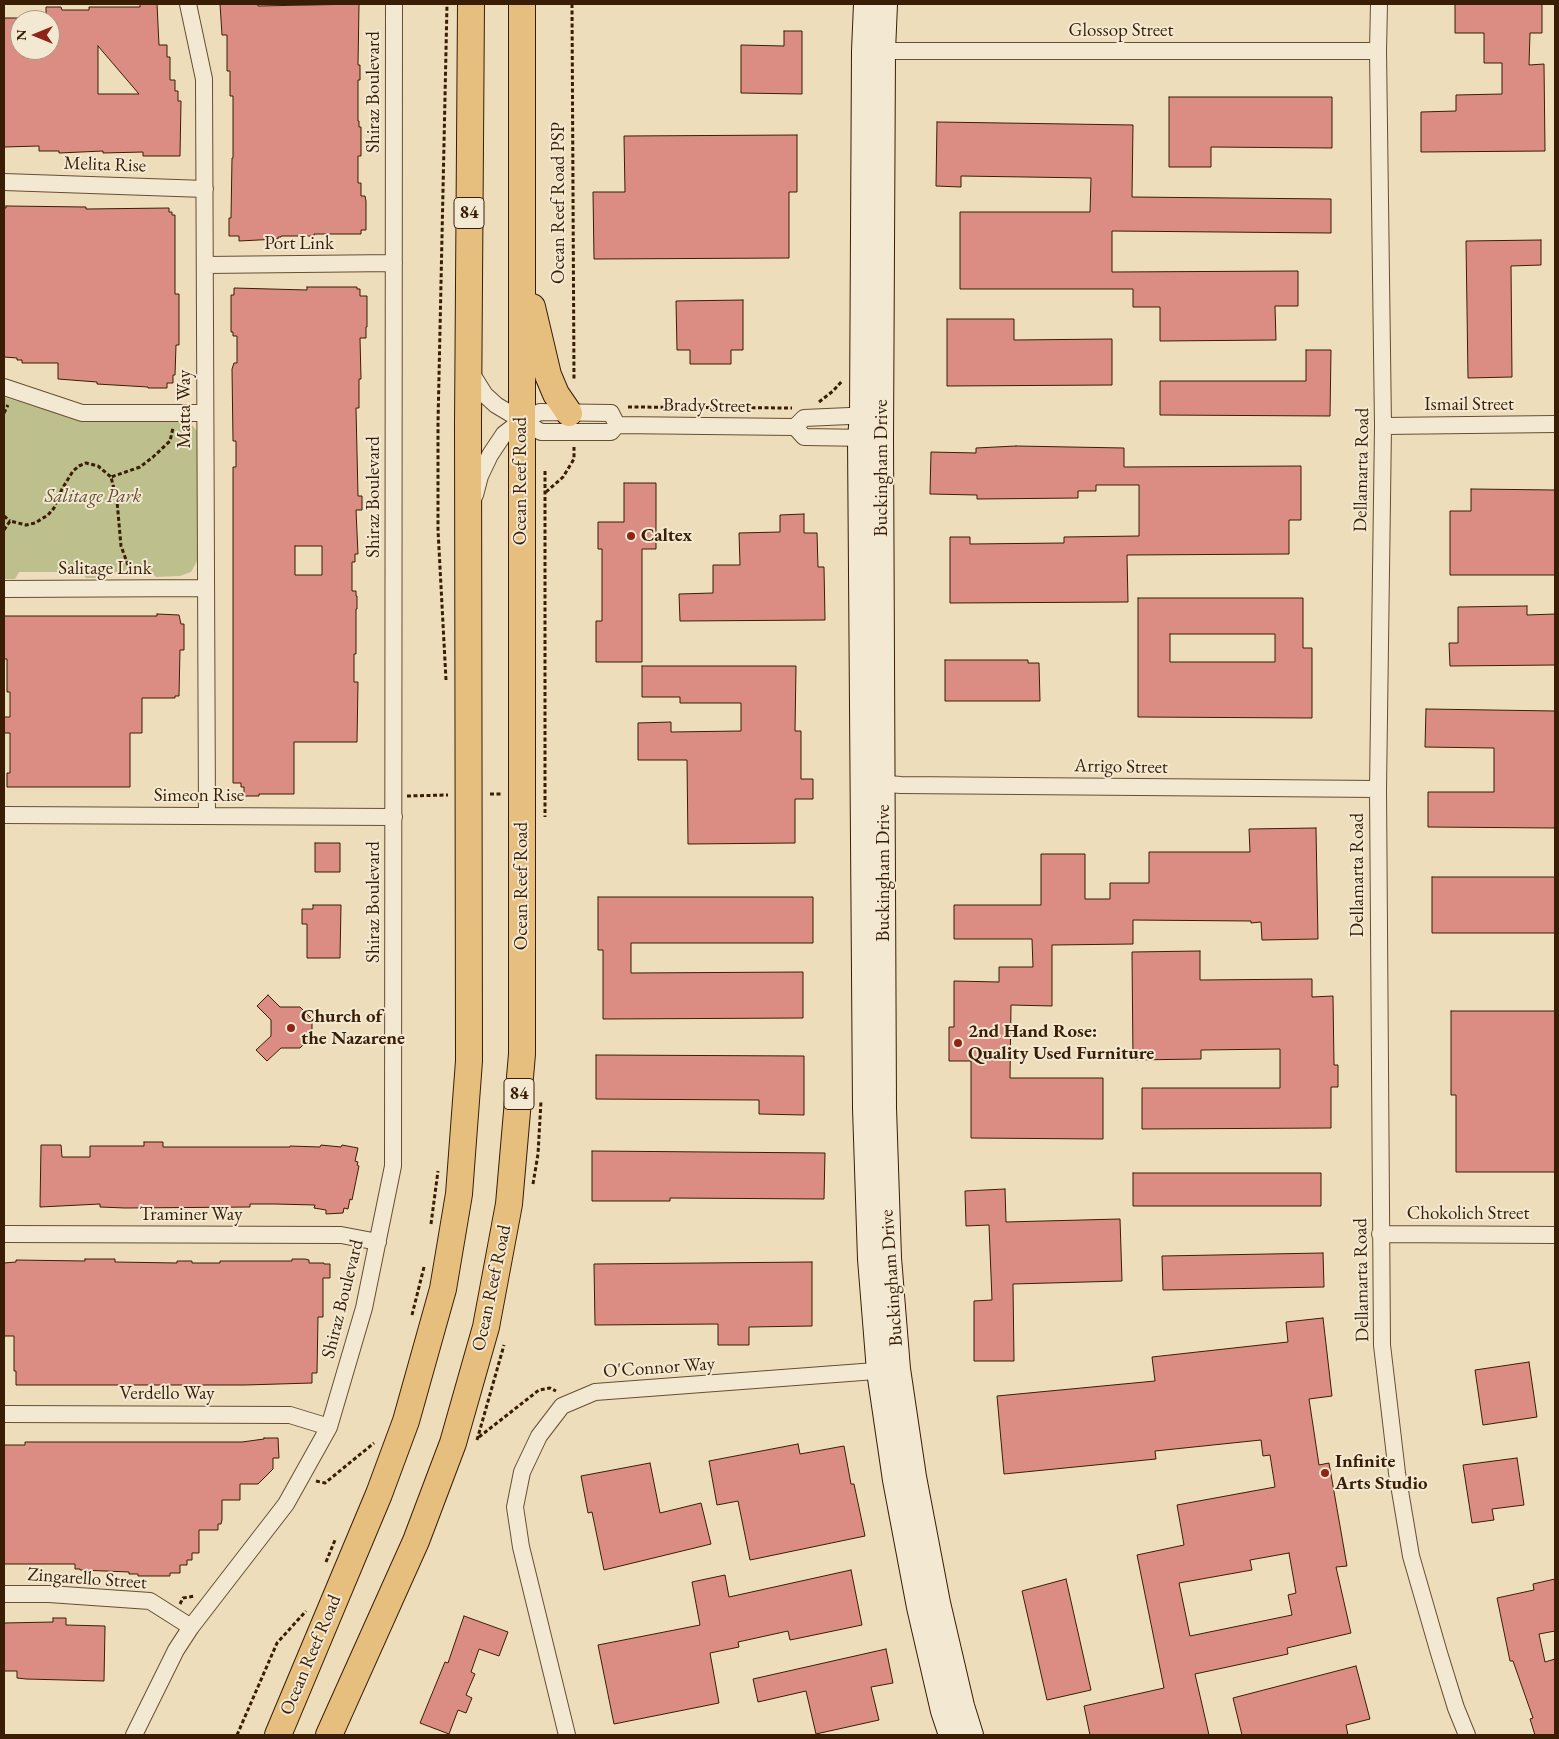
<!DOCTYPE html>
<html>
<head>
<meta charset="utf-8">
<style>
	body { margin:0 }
	#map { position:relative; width:1559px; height:1739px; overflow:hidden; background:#edddbb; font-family:"EB Garamond",serif }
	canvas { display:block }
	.frame { position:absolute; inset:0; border:5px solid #391e05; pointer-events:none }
	.north { position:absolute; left:10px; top:10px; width:50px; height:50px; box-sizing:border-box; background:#f3e9d3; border:1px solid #a99881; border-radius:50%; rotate:270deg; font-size:14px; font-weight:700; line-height:20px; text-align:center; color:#391e05 }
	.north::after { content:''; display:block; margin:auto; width:18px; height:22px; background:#8f2418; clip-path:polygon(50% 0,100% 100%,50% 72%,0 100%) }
</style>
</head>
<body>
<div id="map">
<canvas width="1559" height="1739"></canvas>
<div class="frame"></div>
<div class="north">N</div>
</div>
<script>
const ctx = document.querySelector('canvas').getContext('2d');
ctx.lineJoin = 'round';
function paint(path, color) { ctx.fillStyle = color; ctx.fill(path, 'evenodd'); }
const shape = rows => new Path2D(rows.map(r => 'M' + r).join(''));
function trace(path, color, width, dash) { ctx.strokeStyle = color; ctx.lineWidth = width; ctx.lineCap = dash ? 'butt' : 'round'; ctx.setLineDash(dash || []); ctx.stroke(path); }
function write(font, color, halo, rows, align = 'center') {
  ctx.font = font + ' "EB Garamond",serif'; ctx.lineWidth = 4; ctx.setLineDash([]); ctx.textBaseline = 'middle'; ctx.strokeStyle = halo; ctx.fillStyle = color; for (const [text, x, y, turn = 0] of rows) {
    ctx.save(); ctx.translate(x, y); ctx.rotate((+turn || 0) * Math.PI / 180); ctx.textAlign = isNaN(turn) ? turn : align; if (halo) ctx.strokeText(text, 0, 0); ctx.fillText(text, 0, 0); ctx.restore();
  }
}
const green = shape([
	[4,397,80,420,180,417,189,421,197,431,201,554,191,572,180,576,156,577,150,572,102,573,96,578,86,578,81,572,19,572,15,579,4,579]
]);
const building = shape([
	[140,4,157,4,159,45,167,45,167,57,170,57,170,80,175,80,175,91,178,91,178,101,181,101,180,156,143,156,143,152,103,153,103,151,59,153,59,151,39,151,39,146,4,147,4,18,20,18,20,50,50,50,50,20,46,20,46,7,61,7,62,10,89,10,89,7,140,7,140,4],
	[98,46,139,94,98,94,98,46],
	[220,4,258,4,258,6,359,4,358,65,360,65,360,80,358,80,358,121,359,121,359,127,361,127,361,156,358,156,358,183,361,183,361,196,365,196,366,201,366,230,361,230,361,234,314,234,314,236,281,236,281,237,278,237,278,239,239,241,239,236,229,236,229,218,231,218,232,158,233,158,233,96,230,96,230,71,227,71,227,35,222,35,220,4],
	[1455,4,1542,4,1542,33,1530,33,1529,65,1544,64,1545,151,1421,152,1421,112,1456,111,1456,95,1502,94,1502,63,1484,63,1484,33,1455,33,1455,4],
	[784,31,802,31,802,94,741,93,741,45,784,46,784,31],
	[1169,97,1332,97,1332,148,1211,147,1211,167,1169,167,1169,97],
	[937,122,1133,125,1132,197,1331,199,1331,233,1112,231,1112,272,1298,271,1298,306,1275,306,1276,340,1160,341,1160,307,1133,307,1133,289,960,289,960,212,1090,212,1091,178,961,176,961,187,936,186,937,122],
	[797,135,797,192,789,192,789,258,594,259,593,192,625,192,624,136,797,135],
	[6,206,86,207,86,209,169,208,169,212,172,212,172,215,175,215,175,294,179,294,179,345,176,345,175,375,173,375,173,383,167,383,167,388,148,388,148,387,97,384,97,382,58,379,58,363,22,363,22,360,17,360,17,358,4,357,4,208,6,208,6,206],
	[1541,240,1541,265,1511,266,1512,377,1468,378,1466,241,1541,240],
	[307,287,357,287,357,289,360,289,360,296,367,296,367,327,366,327,366,338,360,338,361,379,359,379,359,408,356,408,358,496,362,496,362,510,356,510,358,554,355,554,355,562,352,562,352,591,356,591,356,596,357,596,357,609,356,609,356,654,354,654,354,682,358,682,357,742,294,742,294,794,259,794,259,796,244,796,244,787,241,787,241,783,233,783,233,467,236,467,236,441,233,441,232,369,234,363,237,363,237,336,233,336,233,332,231,332,231,295,234,295,234,288,307,290,307,287],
	[295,546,322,546,322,575,295,575,295,546],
	[743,300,743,350,731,350,731,364,690,364,690,350,677,350,676,301,743,300],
	[947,319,1014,319,1014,340,1112,339,1112,385,947,386,947,319],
	[1306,350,1331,350,1330,416,1160,415,1160,381,1306,381,1306,350],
	[1016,446,1124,448,1124,467,1301,466,1301,520,1289,520,1289,554,1127,555,1128,602,950,603,950,537,970,537,970,544,1064,543,1064,537,1139,536,1139,485,1096,485,1096,491,1078,491,1078,498,977,499,977,495,930,494,931,452,976,453,976,448,1016,446],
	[624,483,656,483,656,549,642,549,642,662,596,662,596,621,602,621,602,549,598,549,598,522,624,522,624,483],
	[1471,489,1555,490,1555,575,1450,575,1450,511,1471,511,1471,489],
	[804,514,804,533,817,533,818,567,824,567,825,620,680,621,679,594,713,593,713,565,740,565,739,533,780,532,780,515,804,514],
	[1138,598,1303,598,1303,648,1312,648,1312,718,1138,717,1138,598],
	[1170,634,1275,634,1275,662,1170,662,1170,634],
	[1527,606,1527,615,1555,614,1555,665,1450,666,1449,643,1458,643,1458,607,1527,606],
	[157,614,179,615,181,624,184,624,184,650,180,650,179,696,175,696,175,698,142,698,142,733,130,733,130,787,7,787,7,773,10,773,10,733,4,733,4,717,10,717,10,692,7,692,7,659,4,659,4,616,157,616,157,614],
	[945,660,1028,660,1028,663,1039,663,1040,701,945,701,945,660],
	[642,666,796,666,795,731,801,731,801,779,813,779,813,799,795,799,795,843,688,844,687,760,638,760,638,723,671,722,671,732,741,731,741,703,680,703,680,697,642,697,642,666],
	[1426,709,1555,711,1555,828,1428,827,1428,792,1494,792,1494,748,1425,747,1426,709],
	[1316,828,1318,939,1262,940,1261,922,1251,923,1251,921,1133,920,1133,944,1052,945,1052,1006,1011,1005,1010,1078,1103,1078,1103,1139,971,1138,971,1061,949,1061,949,1027,954,1027,954,981,999,982,999,967,1033,967,1032,939,954,939,954,905,1041,905,1041,854,1085,854,1085,899,1110,899,1110,883,1149,883,1149,852,1250,852,1249,829,1316,828],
	[315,843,340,843,340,872,315,872,315,843],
	[1432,877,1555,877,1555,933,1432,933,1432,877],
	[598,897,813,897,813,943,631,943,631,973,803,972,803,1018,603,1019,603,950,598,950,598,897],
	[313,905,341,905,340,958,307,958,307,924,302,924,302,909,313,909,313,905],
	[1200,951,1200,980,1312,979,1312,997,1333,996,1334,1065,1338,1065,1338,1087,1331,1087,1331,1128,1142,1129,1142,1088,1280,1088,1280,1049,1201,1050,1201,1059,1133,1060,1132,952,1200,951],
	[268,995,280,1007,300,1007,312,1019,312,1036,300,1048,281,1048,267,1061,256,1050,271,1036,271,1020,257,1006,268,995],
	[1451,1011,1555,1011,1555,1172,1456,1172,1456,1095,1451,1095,1451,1011],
	[596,1055,804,1056,804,1115,759,1114,759,1100,596,1099,596,1055],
	[144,1142,163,1142,163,1147,290,1147,290,1146,320,1147,321,1145,341,1147,342,1145,358,1148,355,1161,358,1162,357,1165,359,1166,352,1200,350,1199,348,1209,344,1208,343,1213,326,1214,326,1210,314,1208,315,1205,275,1204,250,1204,250,1207,125,1208,100,1207,100,1204,40,1207,41,1145,61,1145,62,1157,90,1157,90,1146,144,1146,144,1142],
	[592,1151,825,1153,824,1199,670,1198,670,1201,592,1201,592,1151],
	[1133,1173,1321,1173,1321,1206,1133,1206,1133,1173],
	[1005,1189,1006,1222,1120,1219,1122,1281,1013,1284,1014,1361,974,1361,974,1301,992,1300,989,1225,966,1226,965,1191,1005,1189],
	[1323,1253,1324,1287,1163,1290,1162,1256,1323,1253],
	[85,1259,115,1259,115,1262,177,1263,177,1261,192,1261,192,1263,220,1263,220,1261,292,1261,292,1259,305,1259,309,1260,309,1263,324,1263,324,1264,330,1264,330,1278,323,1278,323,1317,318,1317,317,1373,312,1373,312,1383,245,1385,16,1385,16,1371,14,1371,14,1336,4,1336,4,1263,16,1262,16,1260,85,1261,85,1259],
	[812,1262,812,1326,749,1327,749,1345,718,1345,718,1324,595,1325,594,1264,812,1262],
	[1323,1318,1332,1396,1309,1399,1319,1465,1329,1463,1347,1566,1336,1567,1351,1633,1287,1648,1288,1654,1195,1674,1209,1735,1090,1735,1084,1706,1164,1688,1137,1555,1184,1545,1177,1505,1275,1487,1270,1455,1263,1456,1261,1440,1155,1451,1156,1459,1004,1474,997,1396,1155,1381,1152,1357,1288,1342,1286,1322,1323,1318],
	[1289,1553,1296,1593,1288,1595,1292,1615,1190,1636,1179,1583,1252,1570,1250,1560,1289,1553],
	[1529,1362,1537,1417,1483,1425,1475,1370,1529,1362],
	[264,1438,278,1438,279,1458,273,1458,273,1469,258,1484,240,1484,240,1500,222,1500,222,1520,221,1524,218,1524,218,1530,199,1530,199,1553,192,1553,192,1560,187,1560,187,1565,180,1565,180,1573,170,1573,170,1576,138,1576,138,1574,129,1574,129,1572,80,1570,80,1569,75,1569,75,1564,4,1564,4,1445,25,1445,25,1442,242,1442,264,1439,264,1438],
	[798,1444,800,1454,844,1446,851,1484,854,1484,865,1536,750,1560,738,1501,717,1505,709,1461,798,1444],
	[1517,1458,1524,1505,1492,1509,1494,1520,1472,1523,1463,1465,1517,1458],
	[650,1463,660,1513,701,1503,711,1544,604,1570,592,1512,588,1513,581,1476,650,1463],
	[851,1570,862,1625,790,1640,788,1631,738,1642,739,1647,710,1653,719,1703,614,1724,598,1645,700,1625,692,1582,725,1575,729,1597,851,1570],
	[1066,1579,1091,1690,1047,1700,1022,1591,1066,1579],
	[1555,1579,1555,1631,1539,1634,1545,1662,1555,1659,1555,1735,1535,1735,1530,1719,1533,1718,1513,1661,1510,1661,1497,1598,1534,1590,1533,1584,1555,1579],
	[464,1616,508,1632,499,1656,479,1649,471,1672,475,1674,466,1695,472,1698,466,1713,458,1710,449,1734,420,1723,445,1662,448,1663,464,1616],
	[53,1618,66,1618,66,1625,105,1626,104,1681,26,1679,17,1678,17,1671,4,1671,4,1623,53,1622,53,1618],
	[886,1649,893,1683,871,1687,879,1720,816,1734,806,1691,758,1702,753,1679,886,1649],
	[1356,1666,1370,1719,1346,1725,1348,1735,1242,1735,1233,1698,1356,1666]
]);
const path = shape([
	[572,4,574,380],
	[819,402,833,391,842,381],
	[628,407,792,408],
	[4,413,8,405],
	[545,471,545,817],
	[546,492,563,477,574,459,574,447],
	[4,516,10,521],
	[4,530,10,521,26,525,35,523,48,515,54,508,62,489,73,471,79,466,86,463,98,466,111,477],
	[128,565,121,546,117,501,111,477,140,467,153,457,170,441,173,428],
	[446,680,438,530,438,423,447,4],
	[490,794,503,794],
	[407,796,448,795],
	[533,1184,538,1154,541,1101],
	[431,1224,438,1171],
	[412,1315,424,1267],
	[479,1437,539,1390,550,1388,556,1391],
	[477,1440,504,1345],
	[316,1481,325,1483,374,1443],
	[326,1562,335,1540],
	[180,1604,183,1598,195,1596],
	[237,1735,277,1643,306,1611]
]);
const street = shape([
	[188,4,204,79,207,816],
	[1379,4,1378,51,1383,426,1378,789,1382,1345,1397,1473,1411,1556,1439,1653,1456,1708,1467,1735],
	[874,51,1378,51],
	[4,182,205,189],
	[205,265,394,263],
	[470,371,485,395,496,405,541,432,611,432,617,425],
	[4,387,82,413,205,413],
	[617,425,795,427,804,418,872,415],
	[1383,426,1555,424],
	[795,427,804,437,869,438],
	[475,495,480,476,490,455,504,434,521,421,540,412,611,413,617,425],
	[4,589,206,588],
	[873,783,901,785,1378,789],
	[4,815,394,817],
	[4,1234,341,1235,378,1242],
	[1380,1234,1555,1235],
	[4,1414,290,1415,329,1427],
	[4,1594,49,1594,150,1601,191,1627],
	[134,1735,176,1650,191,1627,286,1504,329,1427,364,1308,393,1166,394,4],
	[567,1735,521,1547,515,1507,522,1472,539,1436,562,1406,595,1392,889,1370]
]);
const secondary = shape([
	[866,4,864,51,862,415,860,438,865,1108,870,1259,879,1371,895,1480,919,1607,943,1711,951,1735],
	[885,4,883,51,881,438,884,1108,889,1258,898,1369,914,1477,938,1603,962,1706,971,1735]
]);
const primary = shape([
	[532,307,548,375,556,394,569,413],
	[278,1735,379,1494,406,1421,443,1289,459,1194,469,1061,468,423,471,4],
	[329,1735,416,1541,453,1443,486,1327,509,1204,522,1054,522,4]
]);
const markers = [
	[631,536,5,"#8f2418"],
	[291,1028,5,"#8f2418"],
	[958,1043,5,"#8f2418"],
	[1325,1473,5,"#8f2418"]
];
const shields = [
	[469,213,30],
	[519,1094,30]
];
const shieldNames = [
	["84",469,213],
	["84",519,1094]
];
const streetNames = [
	["Glossop Street",1121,31],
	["Shiraz Boulevard",374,92,-90],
	["Melita Rise",105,165,2],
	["Ocean Reef Road PSP",559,203,-90],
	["Port Link",299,244],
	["Ismail Street",1469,405],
	["Brady Street",707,406,1],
	["Matta Way",185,409,-90],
	["Buckingham Drive",882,468,-90],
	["Dellamarta Road",1362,470,-89],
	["Ocean Reef Road",521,481,-90],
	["Shiraz Boulevard",374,497,-90],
	["Salitage Link",105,569],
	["Arrigo Street",1121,767,1],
	["Simeon Rise",199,796],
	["Buckingham Drive",884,873,-90],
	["Dellamarta Road",1358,875,-90],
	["Ocean Reef Road",522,886,-90],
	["Shiraz Boulevard",374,902,-90],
	["Chokolich Street",1468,1214],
	["Traminer Way",191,1215],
	["Buckingham Drive",892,1278,-94],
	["Dellamarta Road",1362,1280,-91],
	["Ocean Reef Road",492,1288,-78],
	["Shiraz Boulevard",343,1299,-76],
	["O'Connor Way",659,1368,-4],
	["Verdello Way",167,1394],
	["Zingarello Street",87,1579,4],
	["Ocean Reef Road",311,1655,-67]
];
const parkNames = [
	["Salitage Park",93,497]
];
const poiNames = [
	["Caltex",641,536],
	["Church of",301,1017],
	["the Nazarene",301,1039],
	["2nd Hand Rose:",968,1032],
	["Quality Used Furniture",968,1054],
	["Infinite",1335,1462],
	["Arts Studio",1335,1484]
];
paint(green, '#bdbf8c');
paint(building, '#db8d84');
trace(building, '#391e05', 1);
trace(street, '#664e32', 18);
trace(secondary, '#391e05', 26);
trace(primary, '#391e05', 28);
trace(path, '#391e05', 3, [4, 2.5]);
trace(street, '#f3e9d3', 16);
trace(secondary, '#f3e9d3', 24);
trace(primary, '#e6be7e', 26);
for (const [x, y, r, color] of markers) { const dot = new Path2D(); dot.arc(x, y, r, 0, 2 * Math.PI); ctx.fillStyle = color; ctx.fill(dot); trace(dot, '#f3e9d3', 2); }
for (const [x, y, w] of shields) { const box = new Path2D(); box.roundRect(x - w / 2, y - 15.5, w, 31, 4); ctx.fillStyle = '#f3e9d3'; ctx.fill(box); trace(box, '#391e05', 1); }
write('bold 18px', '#391e05', null, shieldNames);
write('19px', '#391e05', '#f3e9d3', streetNames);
write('italic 19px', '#614e2e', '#f3e9d3', parkNames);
write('bold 19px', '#391e05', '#f3e9d3', poiNames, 'left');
</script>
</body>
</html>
